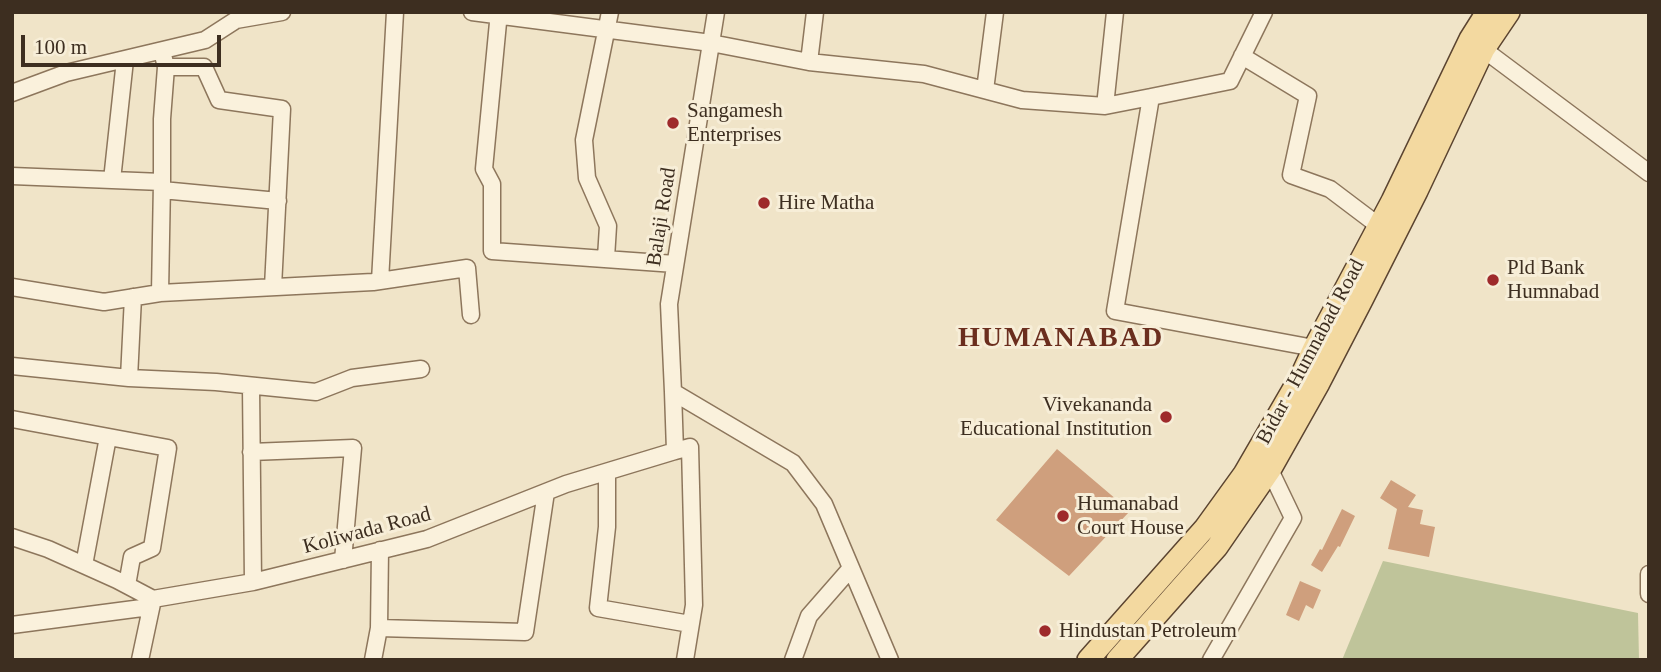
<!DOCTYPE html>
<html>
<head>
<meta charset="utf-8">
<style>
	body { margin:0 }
	#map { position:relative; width:1661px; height:672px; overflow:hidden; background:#f0e4c8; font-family:Georgia,serif }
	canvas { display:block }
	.frame { position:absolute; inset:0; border:14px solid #3d2e20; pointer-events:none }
	.scale { position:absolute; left:21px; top:35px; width:200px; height:32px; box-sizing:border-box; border:4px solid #3d2e20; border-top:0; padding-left:9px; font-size:21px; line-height:24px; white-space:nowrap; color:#3d2e20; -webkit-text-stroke:5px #f7eed8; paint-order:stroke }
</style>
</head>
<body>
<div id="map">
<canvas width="1661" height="672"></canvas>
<div class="frame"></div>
<div class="scale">100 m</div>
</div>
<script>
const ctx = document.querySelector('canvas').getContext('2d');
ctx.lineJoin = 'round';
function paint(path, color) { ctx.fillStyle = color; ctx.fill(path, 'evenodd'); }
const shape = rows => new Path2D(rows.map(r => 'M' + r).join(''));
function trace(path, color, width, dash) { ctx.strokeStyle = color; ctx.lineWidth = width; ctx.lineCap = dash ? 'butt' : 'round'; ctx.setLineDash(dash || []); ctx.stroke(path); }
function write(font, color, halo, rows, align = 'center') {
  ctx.font = font + ' Georgia,serif'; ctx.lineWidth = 6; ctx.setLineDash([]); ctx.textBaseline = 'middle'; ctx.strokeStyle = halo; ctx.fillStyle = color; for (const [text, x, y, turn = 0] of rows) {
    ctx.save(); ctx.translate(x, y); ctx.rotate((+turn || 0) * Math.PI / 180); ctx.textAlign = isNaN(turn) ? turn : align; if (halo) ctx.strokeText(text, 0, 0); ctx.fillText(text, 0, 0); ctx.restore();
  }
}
const cemetery = shape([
	[1383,561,1638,613,1639,660,1342,660]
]);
const building = shape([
	[1057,449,1130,511,1069,576,996,520],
	[1391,480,1416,495,1408,507,1423,510,1420,524,1435,527,1429,557,1388,549,1397,509,1380,498],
	[1342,509,1355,516,1340,547,1338,546,1322,572,1311,565,1320,549,1322,550],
	[1300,581,1321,590,1313,609,1306,605,1299,621,1286,615]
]);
const minor = shape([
	[472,12,711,43,809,62,924,74,1022,100,1105,106,1151,97],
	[499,12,484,169,492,184,492,251,675,264],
	[716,12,669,304,673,392,793,463,824,504,890,660],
	[1264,12,1230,81,1151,97,1115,311,1314,348],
	[1475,43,1649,173],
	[162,51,166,67,204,67,219,100,282,109,273,287],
	[1242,56,1308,96,1291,175,1330,189,1379,226],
	[809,62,815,12],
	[985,90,995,12],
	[12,93,66,73,205,40,236,20,282,12],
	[1105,106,1115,12],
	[12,176,162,182,160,293,373,282,467,268,471,315],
	[112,180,125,60],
	[162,182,162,119,166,67],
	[162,190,278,201],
	[606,258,608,226,587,178,584,140,610,12],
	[380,281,395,12],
	[12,287,104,302,160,293],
	[12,366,129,378,216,382,316,392,352,378,421,369],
	[129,378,133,297],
	[251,386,253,582],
	[12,419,168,448,152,548,132,557,127,585],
	[675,451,690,447,694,605,685,660],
	[251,452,353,448,343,560],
	[607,472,607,527,598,608,690,624],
	[12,537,48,549,117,580,153,599,253,582,427,539,566,484,675,451,673,392],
	[380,550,379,628,525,632,546,492],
	[84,565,108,437],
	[1649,574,1649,594],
	[12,625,142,608,153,599],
	[140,660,153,599],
	[373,660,379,628],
	[793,660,809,616,851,568],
	[1211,660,1293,518,1270,470]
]);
const major = shape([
	[1088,660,1205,528,1244,474,1302,374,1314,348,1392,201,1470,39,1487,12],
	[1117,660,1217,547,1270,470,1319,383,1362,300,1417,191,1484,49,1509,12]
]);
const markers = [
	[673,123,7,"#9e2a2b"],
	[764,203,7,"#9e2a2b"],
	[1493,280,7,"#9e2a2b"],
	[1166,417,7,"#9e2a2b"],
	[1063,516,7,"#9e2a2b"],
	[1045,631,7,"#9e2a2b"]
];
const poiNames = [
	["Sangamesh",687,111],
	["Enterprises",687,135],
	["Hire Matha",778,203],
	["Pld Bank",1507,268],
	["Humnabad",1507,292],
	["Vivekananda",1152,405,"right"],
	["Educational Institution",1152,429,"right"],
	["Humanabad",1077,504],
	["Court House",1077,528],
	["Hindustan Petroleum",1059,631]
];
const streetNames = [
	["Balaji Road",662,217,-81],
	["Bidar - Humnabad Road",1311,352,-62],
	["Koliwada Road",367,531,-15]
];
const districtNames = [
	["HUMANABAD",1061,339]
];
paint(cemetery, '#bfc49a');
paint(building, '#cf9f7d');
trace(minor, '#8d765c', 19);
trace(major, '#5b4430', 24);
trace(minor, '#faf1dc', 16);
trace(major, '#f3d9a0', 21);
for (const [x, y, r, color] of markers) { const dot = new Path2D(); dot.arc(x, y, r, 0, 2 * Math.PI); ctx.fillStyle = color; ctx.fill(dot); trace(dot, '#f7eed8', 2.5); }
write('21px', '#3d2e20', '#f7eed8', poiNames, 'left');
write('21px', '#3d2e20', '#f7eed8', streetNames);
ctx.letterSpacing = '2px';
write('bold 28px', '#6b2e1e', '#f7eed8', districtNames);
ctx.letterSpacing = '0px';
</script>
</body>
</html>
